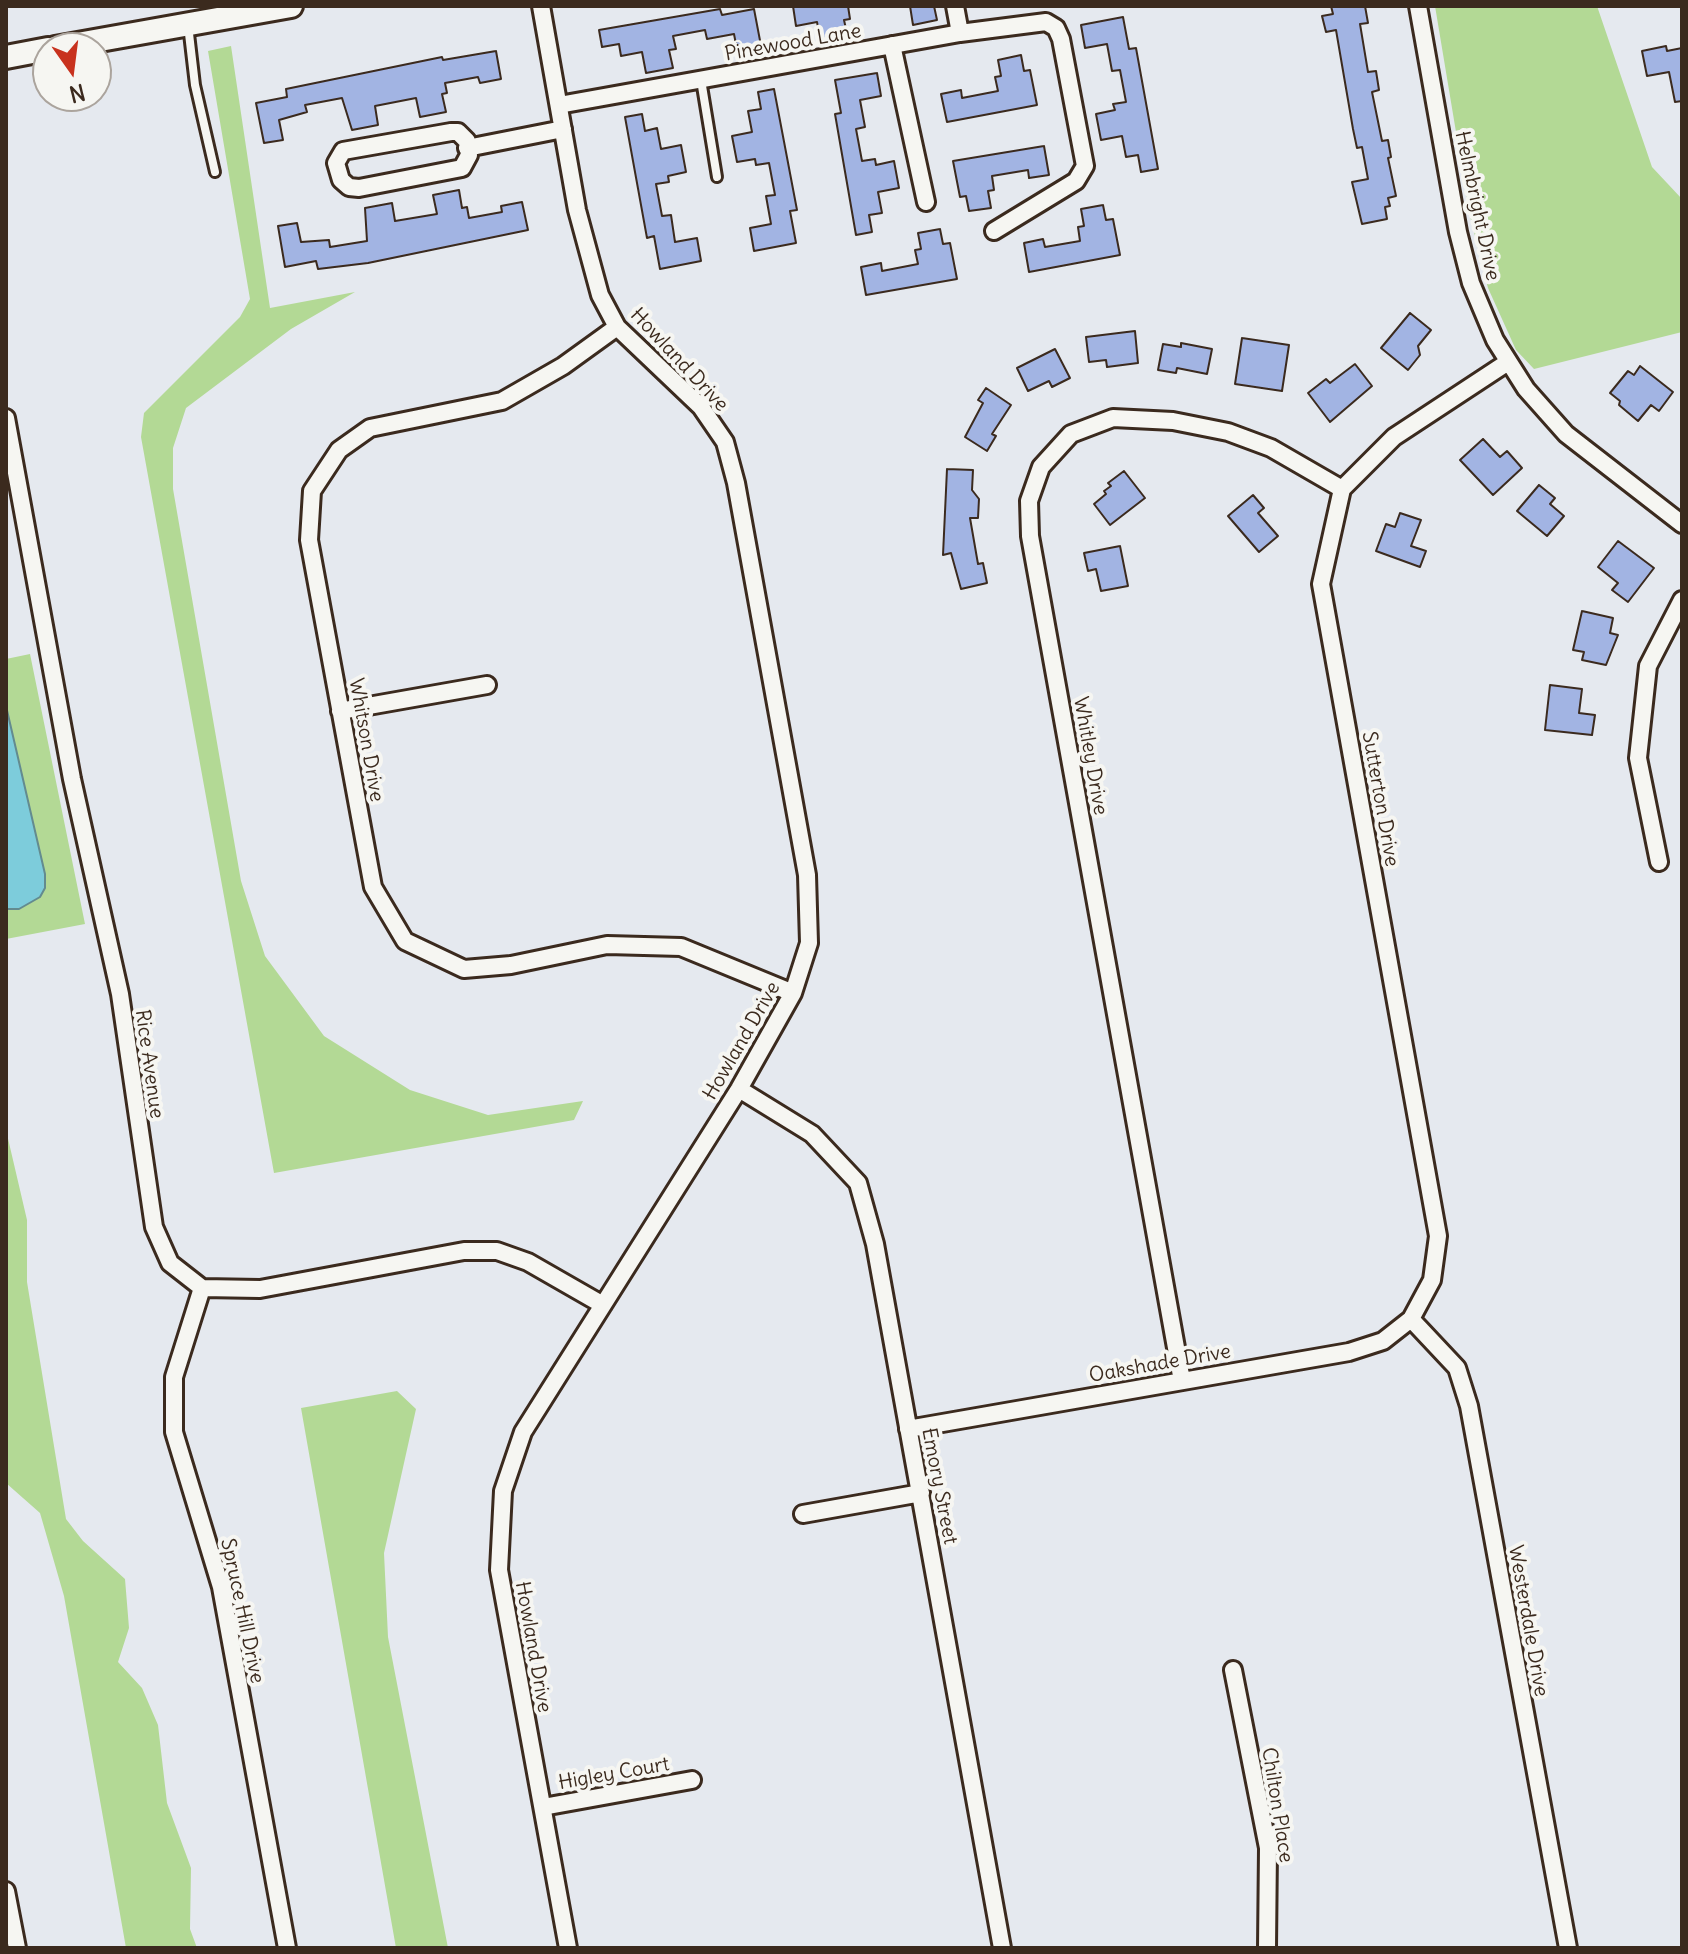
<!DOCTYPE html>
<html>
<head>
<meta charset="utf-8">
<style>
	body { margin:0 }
	#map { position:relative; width:1688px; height:1954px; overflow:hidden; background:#e5e9ef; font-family:Delius,sans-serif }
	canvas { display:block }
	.frame { position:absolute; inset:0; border:8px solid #3b2a1e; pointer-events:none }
	.north { position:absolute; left:32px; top:32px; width:80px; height:80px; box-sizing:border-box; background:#f6f6f2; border:2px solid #aba49d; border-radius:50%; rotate:166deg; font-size:22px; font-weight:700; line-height:32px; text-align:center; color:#3b2a1e }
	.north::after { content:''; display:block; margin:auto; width:28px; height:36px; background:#c8321e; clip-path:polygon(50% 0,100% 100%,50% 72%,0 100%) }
</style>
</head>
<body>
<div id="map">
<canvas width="1688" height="1954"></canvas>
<div class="frame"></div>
<div class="north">N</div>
</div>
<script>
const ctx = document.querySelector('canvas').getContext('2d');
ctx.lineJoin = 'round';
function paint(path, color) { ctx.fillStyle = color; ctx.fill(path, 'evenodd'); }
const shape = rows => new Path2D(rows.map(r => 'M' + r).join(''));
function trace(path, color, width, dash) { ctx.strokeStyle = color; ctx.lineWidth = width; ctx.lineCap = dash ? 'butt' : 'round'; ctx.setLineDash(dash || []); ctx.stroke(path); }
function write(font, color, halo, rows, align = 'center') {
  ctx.font = font + ' Delius,sans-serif'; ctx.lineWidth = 8; ctx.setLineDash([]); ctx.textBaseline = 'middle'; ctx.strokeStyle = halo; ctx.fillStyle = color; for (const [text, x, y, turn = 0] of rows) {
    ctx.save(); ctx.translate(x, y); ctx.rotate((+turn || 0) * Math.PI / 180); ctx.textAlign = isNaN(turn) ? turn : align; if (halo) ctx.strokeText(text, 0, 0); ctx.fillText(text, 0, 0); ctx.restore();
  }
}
const green = shape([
	[1435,6,1597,6,1652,167,1682,199,1682,332,1534,369,1516,350,1488,288,1470,216],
	[231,46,270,308,355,292,291,329,186,408,173,448,173,489,241,881,265,956,324,1036,410,1090,488,1115,583,1101,574,1120,274,1173,141,437,144,413,240,317,250,299,208,51],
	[30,654,85,924,6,939,6,659],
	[6,1130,27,1220,27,1282,66,1519,83,1541,125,1579,129,1628,118,1662,142,1688,158,1725,167,1803,191,1868,190,1929,197,1948,126,1948,64,1596,40,1513,6,1483],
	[397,1391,416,1409,384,1553,388,1637,448,1948,396,1948,301,1408]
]);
const water = shape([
	[6,706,45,874,45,888,40,897,19,909,6,909,6,706]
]);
const building = shape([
	[793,6,848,6,850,19,844,20,848,38,821,43,817,22,796,26,793,6],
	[910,6,934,6,937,20,913,25,910,6],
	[1331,6,1365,6,1368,23,1360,24,1368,72,1376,71,1379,90,1372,92,1382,141,1388,140,1391,157,1388,158,1396,196,1388,198,1390,206,1385,207,1387,219,1362,224,1352,182,1368,179,1362,147,1357,148,1353,129,1336,30,1326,32,1322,16,1333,14,1331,6],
	[720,9,722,15,754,9,762,51,738,55,734,34,707,39,705,30,673,36,676,49,669,50,673,68,646,73,642,52,621,56,619,44,602,47,599,30,720,9],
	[1123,17,1129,49,1136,48,1158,169,1141,172,1138,155,1126,157,1122,136,1101,140,1096,114,1115,110,1113,104,1126,102,1120,70,1112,71,1107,44,1085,48,1081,25,1123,17],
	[1666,46,1667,51,1682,48,1682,101,1675,102,1669,72,1647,76,1642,51,1666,46],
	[496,51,501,79,480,83,478,77,445,83,447,93,442,94,446,112,420,117,416,98,375,106,378,125,352,130,342,98,305,105,307,112,279,120,283,140,264,143,256,103,287,97,286,89,442,57,443,60,496,51],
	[1021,55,1024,71,1030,70,1037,105,947,122,941,94,961,90,962,98,998,91,995,77,1001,76,998,60,1021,55],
	[877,73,881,96,860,100,865,127,856,129,862,161,875,159,876,165,894,161,899,188,878,192,882,213,869,215,872,232,856,235,835,114,841,113,835,80,877,73],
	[774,89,797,210,790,211,796,243,754,251,750,228,771,224,766,196,775,195,769,163,756,165,755,159,737,162,732,136,752,132,748,111,761,109,758,92,774,89],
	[642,114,645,131,657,128,661,149,681,145,686,172,668,176,669,182,656,184,662,216,671,215,675,242,697,238,701,261,660,269,654,236,647,238,625,117,642,114],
	[1044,146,1049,175,1029,178,1028,170,992,176,994,190,988,191,991,208,969,211,966,196,960,197,953,161,1044,146],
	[459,190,462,208,467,207,469,218,502,212,501,206,522,202,528,230,368,263,318,269,316,261,285,267,278,226,297,223,301,242,329,240,330,247,367,241,365,208,392,203,395,221,437,214,433,195,459,190],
	[1103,205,1106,220,1113,219,1120,255,1029,272,1024,243,1043,239,1045,247,1080,241,1078,227,1084,226,1081,209,1103,205],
	[940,229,943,244,950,243,957,279,866,295,861,267,881,263,882,271,918,264,915,250,921,249,918,233,940,229],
	[1410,313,1431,330,1418,346,1420,355,1408,370,1381,348,1410,313],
	[1135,331,1138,363,1107,367,1106,360,1089,362,1086,337,1135,331],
	[1242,338,1289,345,1282,391,1235,384,1242,338],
	[1181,343,1212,349,1207,374,1177,368,1176,373,1158,370,1163,344,1181,347,1181,343],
	[1055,349,1070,378,1052,387,1049,381,1028,391,1017,368,1055,349],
	[1355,364,1372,386,1330,422,1308,393,1326,379,1330,383,1355,364],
	[1640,366,1673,392,1659,411,1651,405,1638,421,1619,405,1620,401,1610,393,1628,371,1634,375,1640,366],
	[986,388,1011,405,992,434,996,436,987,451,965,437,983,403,978,400,986,388],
	[1483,439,1500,457,1507,451,1522,468,1493,495,1460,460,1483,439],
	[947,469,973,470,972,490,979,499,978,518,970,518,978,564,983,563,987,583,961,589,951,553,943,555,947,469],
	[1124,471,1145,498,1110,525,1094,504,1106,494,1104,491,1111,486,1108,483,1124,471],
	[1539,485,1555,498,1550,504,1564,516,1547,536,1517,511,1539,485],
	[1253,495,1264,508,1258,513,1278,536,1259,552,1228,516,1253,495],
	[1400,513,1421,520,1411,546,1426,551,1420,567,1376,551,1386,524,1395,527,1400,513],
	[1618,541,1654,568,1628,602,1612,590,1618,583,1598,567,1618,541],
	[1120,546,1128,586,1101,591,1096,569,1088,571,1084,553,1120,546],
	[1582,611,1613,618,1610,633,1618,635,1606,665,1582,660,1584,652,1573,650,1582,611],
	[1550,685,1582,689,1579,713,1595,715,1592,735,1545,730,1550,685]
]);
const service = shape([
	[188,25,195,85,215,172],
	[701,80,717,177]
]);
const minor = shape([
	[541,6,577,210,600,295,617,327,701,407,725,442,736,483,807,875,809,943,793,993,739,1089,523,1432,503,1491,499,1570,568,1948],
	[955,6,960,33],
	[1418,6,1458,232,1471,283,1495,340,1526,389,1566,434,1682,524],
	[892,45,926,202],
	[559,105,960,33,1046,22,1056,28,1061,39,1085,166,1076,181,994,231],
	[451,132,458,132,467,141,469,155,462,168,359,188,349,187,341,180,336,163,343,151,451,132],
	[467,148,563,129],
	[617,327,563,366,502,401,370,428,339,450,312,491,309,540,373,887,405,941,464,969,511,965,607,945,681,947,793,993],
	[6,418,72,779,120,994,154,1227,170,1263,202,1288,260,1289,464,1251,497,1251,528,1262,603,1305],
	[340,711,487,685],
	[1659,862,1638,758,1648,666,1682,600],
	[739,1089,812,1134,858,1183,875,1244,1002,1948],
	[202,1288,174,1377,174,1432,221,1587,287,1948],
	[1411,1319,1457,1368,1469,1406,1568,1948],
	[1182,1381,1030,536,1029,501,1041,467,1071,434,1113,418,1173,421,1228,432,1271,448,1342,489],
	[908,1429,1349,1352,1383,1341,1411,1319,1432,1280,1438,1236,1321,584,1342,489,1394,437,1508,362],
	[803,1514,921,1493],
	[1233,1670,1268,1848,1267,1948],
	[543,1807,692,1780],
	[6,1891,17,1948]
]);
const secondary = shape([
	[55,48,291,6],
	[6,57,48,49]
]);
const streetNames = [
	["Pinewood Lane",793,43,-10],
	["Helmbright Drive",1477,206,78],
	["Howland Drive",679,360,47],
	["Whitson Drive",366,740,80],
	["Whitley Drive",1090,756,80],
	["Sutterton Drive",1380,799,80],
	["Howland Drive",742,1041,-60],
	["Rice Avenue",149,1064,82],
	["Oakshade Drive",1160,1364,-10],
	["Emory Street",939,1486,79],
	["Spruce Hill Drive",242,1611,78],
	["Westerdale Drive",1528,1621,80],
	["Howland Drive",533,1647,80],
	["Higley Court",614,1774,-10],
	["Chilton Place",1277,1805,81]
];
paint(green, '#b3d995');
paint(water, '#7dccdb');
trace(water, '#638b8f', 2);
paint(building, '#a2b4e3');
trace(building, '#3b2a1e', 2);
trace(service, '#3b2a1e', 14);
trace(minor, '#3b2a1e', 22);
trace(secondary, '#3b2a1e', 28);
trace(service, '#f6f6f2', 8);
trace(minor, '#f6f6f2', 16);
trace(secondary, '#f6f6f2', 22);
write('20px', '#3b2a1e', '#f6f6f2', streetNames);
</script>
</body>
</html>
